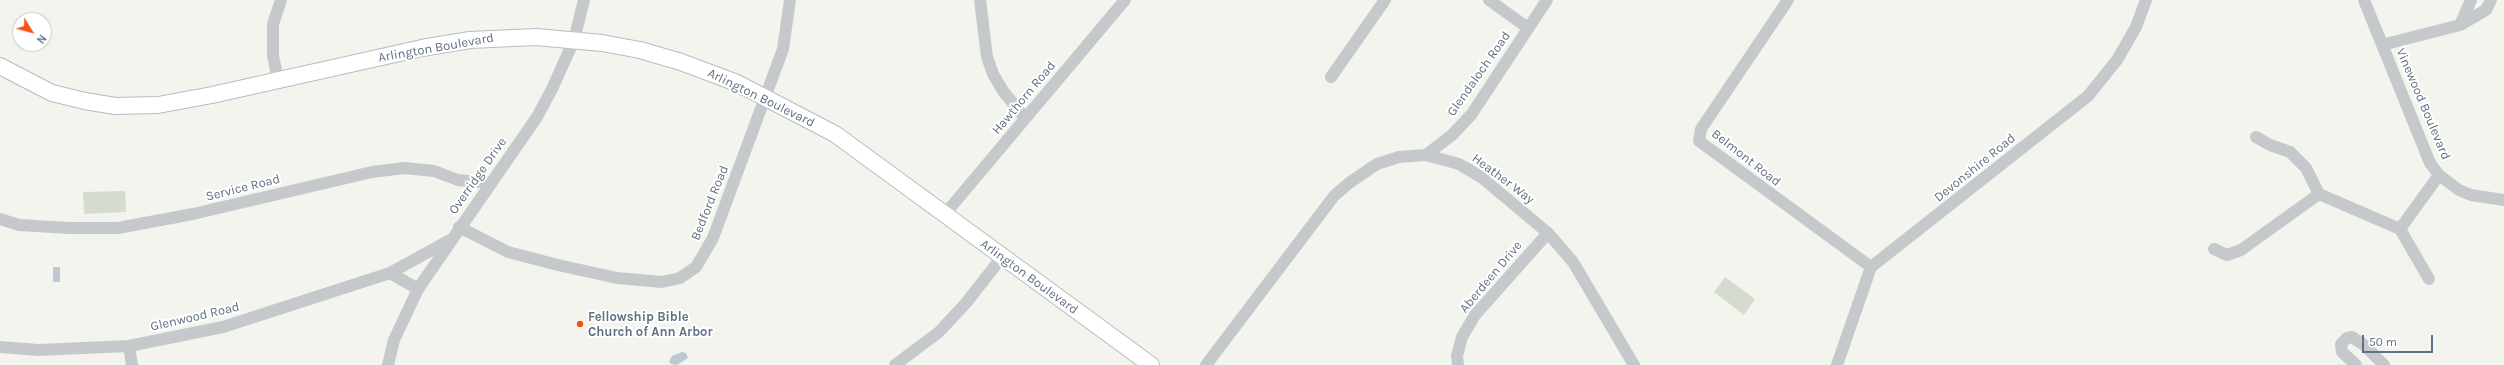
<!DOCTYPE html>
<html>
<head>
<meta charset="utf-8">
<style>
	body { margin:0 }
	#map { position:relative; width:2504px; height:365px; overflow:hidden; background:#f4f4ef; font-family:Karla,sans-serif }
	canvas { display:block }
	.north { position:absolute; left:12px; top:12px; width:40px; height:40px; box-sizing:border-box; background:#fff; border:1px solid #bfc6ce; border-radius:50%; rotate:127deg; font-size:11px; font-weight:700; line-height:16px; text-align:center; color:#607184 }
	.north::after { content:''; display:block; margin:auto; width:14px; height:18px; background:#f5530f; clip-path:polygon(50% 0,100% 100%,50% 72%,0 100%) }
	.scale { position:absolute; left:2362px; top:335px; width:71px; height:18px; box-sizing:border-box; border:2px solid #607184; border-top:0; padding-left:5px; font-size:12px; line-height:14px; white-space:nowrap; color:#607184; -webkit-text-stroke:3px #fff; paint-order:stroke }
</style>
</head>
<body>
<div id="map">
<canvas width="2504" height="365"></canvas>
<div class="north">N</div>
<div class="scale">50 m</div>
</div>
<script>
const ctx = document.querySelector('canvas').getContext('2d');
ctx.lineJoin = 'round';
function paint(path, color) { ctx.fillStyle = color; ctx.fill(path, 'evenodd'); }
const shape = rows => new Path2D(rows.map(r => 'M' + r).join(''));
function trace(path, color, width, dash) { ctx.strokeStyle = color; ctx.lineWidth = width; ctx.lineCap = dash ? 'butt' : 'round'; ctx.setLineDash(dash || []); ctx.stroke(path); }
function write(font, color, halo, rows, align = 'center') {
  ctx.font = font + ' Karla,sans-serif'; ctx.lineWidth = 4; ctx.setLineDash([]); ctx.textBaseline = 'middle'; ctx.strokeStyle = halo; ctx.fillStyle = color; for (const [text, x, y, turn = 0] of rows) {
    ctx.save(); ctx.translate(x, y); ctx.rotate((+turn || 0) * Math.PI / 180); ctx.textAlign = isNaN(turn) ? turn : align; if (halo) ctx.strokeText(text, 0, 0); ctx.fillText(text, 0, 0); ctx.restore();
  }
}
const green = shape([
	[125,191,126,212,84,214,83,192],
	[1725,277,1755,299,1744,315,1714,292]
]);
const water = shape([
	[53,267,60,267,60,282,53,282],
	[682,352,686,353,688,358,677,365,671,364,669,361,672,356]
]);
const street = shape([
	[980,0,987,57,993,74,1003,91,1025,118],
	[1489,0,1528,28],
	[1788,0,1701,129,1699,141,1871,267],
	[2364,0,2430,163,2439,175,2459,190,2471,195,2504,200],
	[2460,25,2471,0],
	[2382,45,2460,25,2486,10,2491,0],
	[1331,77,1385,0],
	[278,80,273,56,273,24,281,0],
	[2256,137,2270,145,2290,152,2306,168,2319,194,2400,229],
	[1426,155,1452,135,1471,115,1547,0],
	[945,214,1125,0],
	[0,219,19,225,69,228,118,228,193,214,372,172,404,168,434,171,458,180,490,183],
	[459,227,508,252,558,265,617,278,662,282,680,278,696,267,713,238,783,49,790,0],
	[2400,229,2439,175],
	[2400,229,2429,279],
	[2214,249,2227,255,2241,250,2319,194],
	[390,273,418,289],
	[129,346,132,365],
	[0,347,38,350,129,346,223,327,390,273,450,240],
	[388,365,394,340,418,289,537,117,552,89,574,40,584,0],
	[895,365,939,332,966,303,1002,257],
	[1206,365,1334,196,1349,183,1377,164,1399,157,1426,155,1459,164,1481,177,1548,233,1573,262,1634,365],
	[1458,365,1457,356,1462,337,1475,315,1548,233],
	[1837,365,1871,267,2088,96,2117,60,2136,27,2146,0],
	[2356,365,2342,352,2341,344,2347,338,2352,337,2364,345,2384,365]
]);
const secondary = shape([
	[0,66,52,93,85,101,115,106,158,105,212,95,422,48,470,40,536,37,602,43,640,50,681,62,737,83,835,134,1151,365]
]);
const markers = [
	[580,324,4,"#f5530f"]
];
const streetNames = [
	["Arlington Boulevard",436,48,-10],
	["Glendaloch Road",1479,74,-55],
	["Arlington Boulevard",761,98,26],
	["Hawthorn Road",1024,98,-50],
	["Vinewood Boulevard",2423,104,67],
	["Belmont Road",1746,158,38],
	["Devonshire Road",1975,168,-39],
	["Overridge Drive",478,176,-55],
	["Heather Way",1503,179,37],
	["Service Road",243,188,-14],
	["Bedford Road",710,203,-68],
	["Arlington Boulevard",1029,277,36],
	["Aberdeen Drive",1491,277,-50],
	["Glenwood Road",195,317,-13]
];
const poiNames = [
	["Fellowship Bible",588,317],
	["Church of Ann Arbor",588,332]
];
paint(green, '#d4dcd0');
paint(water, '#bec9cf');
trace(secondary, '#b7bcc1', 18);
trace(street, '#c6c9cc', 12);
trace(secondary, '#fff', 16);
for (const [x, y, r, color] of markers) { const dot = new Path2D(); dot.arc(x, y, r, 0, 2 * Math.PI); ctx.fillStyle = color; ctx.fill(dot); trace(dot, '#fff', 1.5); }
write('13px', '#607184', '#fff', streetNames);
write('bold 13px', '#607184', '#fff', poiNames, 'left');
</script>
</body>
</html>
